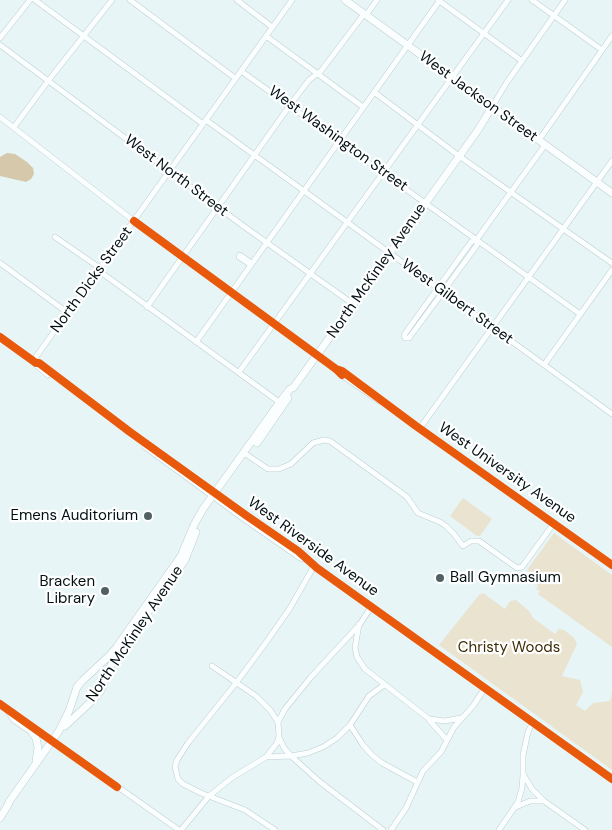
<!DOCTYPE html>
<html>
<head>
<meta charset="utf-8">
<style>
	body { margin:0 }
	canvas { display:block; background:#e7f5f7 }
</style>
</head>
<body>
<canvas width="612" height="830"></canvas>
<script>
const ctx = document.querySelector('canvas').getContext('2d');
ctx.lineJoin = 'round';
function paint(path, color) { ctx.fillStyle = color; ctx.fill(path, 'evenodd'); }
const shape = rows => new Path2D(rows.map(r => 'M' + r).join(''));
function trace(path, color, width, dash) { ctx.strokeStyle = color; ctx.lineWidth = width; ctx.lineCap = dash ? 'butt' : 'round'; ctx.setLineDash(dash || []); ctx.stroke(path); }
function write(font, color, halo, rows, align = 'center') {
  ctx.font = font + ' "DM Sans",sans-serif'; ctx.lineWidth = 4.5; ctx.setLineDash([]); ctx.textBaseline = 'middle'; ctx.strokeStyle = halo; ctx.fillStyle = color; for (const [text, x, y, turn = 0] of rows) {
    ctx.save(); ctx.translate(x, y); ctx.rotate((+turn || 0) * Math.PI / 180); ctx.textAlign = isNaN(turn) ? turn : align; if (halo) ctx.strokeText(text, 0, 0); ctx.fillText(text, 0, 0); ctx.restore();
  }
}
const green = shape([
	[463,498,492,519,480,536,477,536,450,516],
	[554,533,612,575,612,647,538,594,540,591,536,589,538,586,530,580,530,572,527,570],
	[483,593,505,609,510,601,516,600,530,612,533,618,555,634,559,629,564,630,574,638,577,643,576,646,562,676,580,680,583,692,576,705,585,711,593,703,610,701,612,693,612,770,439,645,479,595]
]);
const water = shape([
	[7,153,15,154,27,162,33,168,34,174,31,179,26,182,0,176,0,157]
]);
const minor = shape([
	[35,0,203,124],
	[130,0,235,78],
	[237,0,272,27],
	[438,0,522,61],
	[532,0,602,50],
	[366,15,377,0],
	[266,36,363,107],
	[0,38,30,0],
	[0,45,242,225,353,304],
	[241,71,580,314],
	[374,92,459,156,612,263],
	[492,107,507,82,565,0],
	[0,117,134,221,336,369,340,374,379,401,385,403],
	[206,120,612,414],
	[14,127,48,81,112,0],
	[539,140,612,36],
	[55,237,97,266,102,273,279,402],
	[477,239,477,245,445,289,409,338,405,338,404,335,471,242,477,239,545,145],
	[0,263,68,313],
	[251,265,239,257,240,255,251,263],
	[147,307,290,105,309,80,321,71,364,14],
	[0,337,36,363,39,363,130,432,247,516,298,551,317,568,612,779],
	[196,342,440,0],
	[33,361,292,0],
	[36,363,37,366,48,375],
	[544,365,612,270],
	[336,369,342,371,416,426,612,565],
	[239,372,508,0],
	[420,428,612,161],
	[145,447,244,519,300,558,306,560],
	[244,453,268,469,279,469,291,464,313,443,324,440,330,441,407,497,418,513,440,522,446,526,454,534,463,546,471,541,479,541,517,568,522,567,554,523],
	[359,624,355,648,357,657,365,669,429,719,445,721,461,718],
	[212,666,256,696,270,710,278,722],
	[0,704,179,830],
	[429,720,447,740],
	[533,722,528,732,523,755,523,774,532,789,544,801,585,830],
	[350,725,363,745,372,755,382,763,417,782],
	[279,737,284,748,291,756,308,753,323,747,337,738,350,725,369,696,384,685],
	[267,757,291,756,320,782,383,830],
	[516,807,530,801,544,801],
	[181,830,209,796,233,777,266,757,277,743,279,736,278,722,285,709,311,677,360,624,371,607],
	[275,830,245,810,201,793,183,784,178,779,175,767,177,760,188,743,236,683,265,644,290,608,314,566],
	[391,830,406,808,423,771,441,752,454,727,473,706,485,688],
	[499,830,518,802,522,788,523,775]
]);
const major = shape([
	[345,0,612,193],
	[257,443,288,398],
	[9,711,14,719,31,731,36,738,38,748,36,761],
	[65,726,94,699,101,690,110,667,120,651,185,560,196,532],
	[0,818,8,805,9,802,59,731,69,711,77,687,82,681,109,656,116,648,181,556,194,525,203,509,277,406,290,389,293,388,317,355,478,130,492,107]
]);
const cycleway = shape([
	[134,221,336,369,342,375],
	[0,337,36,363,39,363,130,432,247,516,298,551,317,568,612,779],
	[336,369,342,371,416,426,612,565],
	[0,704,117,787]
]);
const markers = [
	[148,516,5,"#526063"],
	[440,578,5,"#526063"],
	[105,591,5,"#526063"]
];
const streetNames = [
	["West Jackson Street",478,97,36],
	["West Washington Street",338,139,36],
	["West North Street",176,176,37],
	["North McKinley Avenue",377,271,-55],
	["North Dicks Street",92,280,-54],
	["West Gilbert Street",457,302,36],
	["West University Avenue",507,473,35],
	["West Riverside Avenue",313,547,36],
	["North McKinley Avenue",135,634,-56]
];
const poiNames = [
	["Emens Auditorium",138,516],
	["Ball Gymnasium",450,578,"left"],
	["Bracken",95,582],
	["Library",95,599]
];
const parkNames = [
	["Christy Woods",509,648]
];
paint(green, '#e9e3d0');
paint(water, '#d5c8ab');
trace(minor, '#becdcf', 6);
trace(major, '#becdcf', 8);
trace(minor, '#fbfefe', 5);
trace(major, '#fbfefe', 7);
trace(cycleway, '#e8590c', 8);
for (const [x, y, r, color] of markers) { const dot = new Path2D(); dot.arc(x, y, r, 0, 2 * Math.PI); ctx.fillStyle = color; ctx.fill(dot); trace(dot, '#fff', 2); }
write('15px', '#021013', '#fff', streetNames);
write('15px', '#021013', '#fff', poiNames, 'right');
write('15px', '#3d2c07', '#fff', parkNames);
</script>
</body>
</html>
